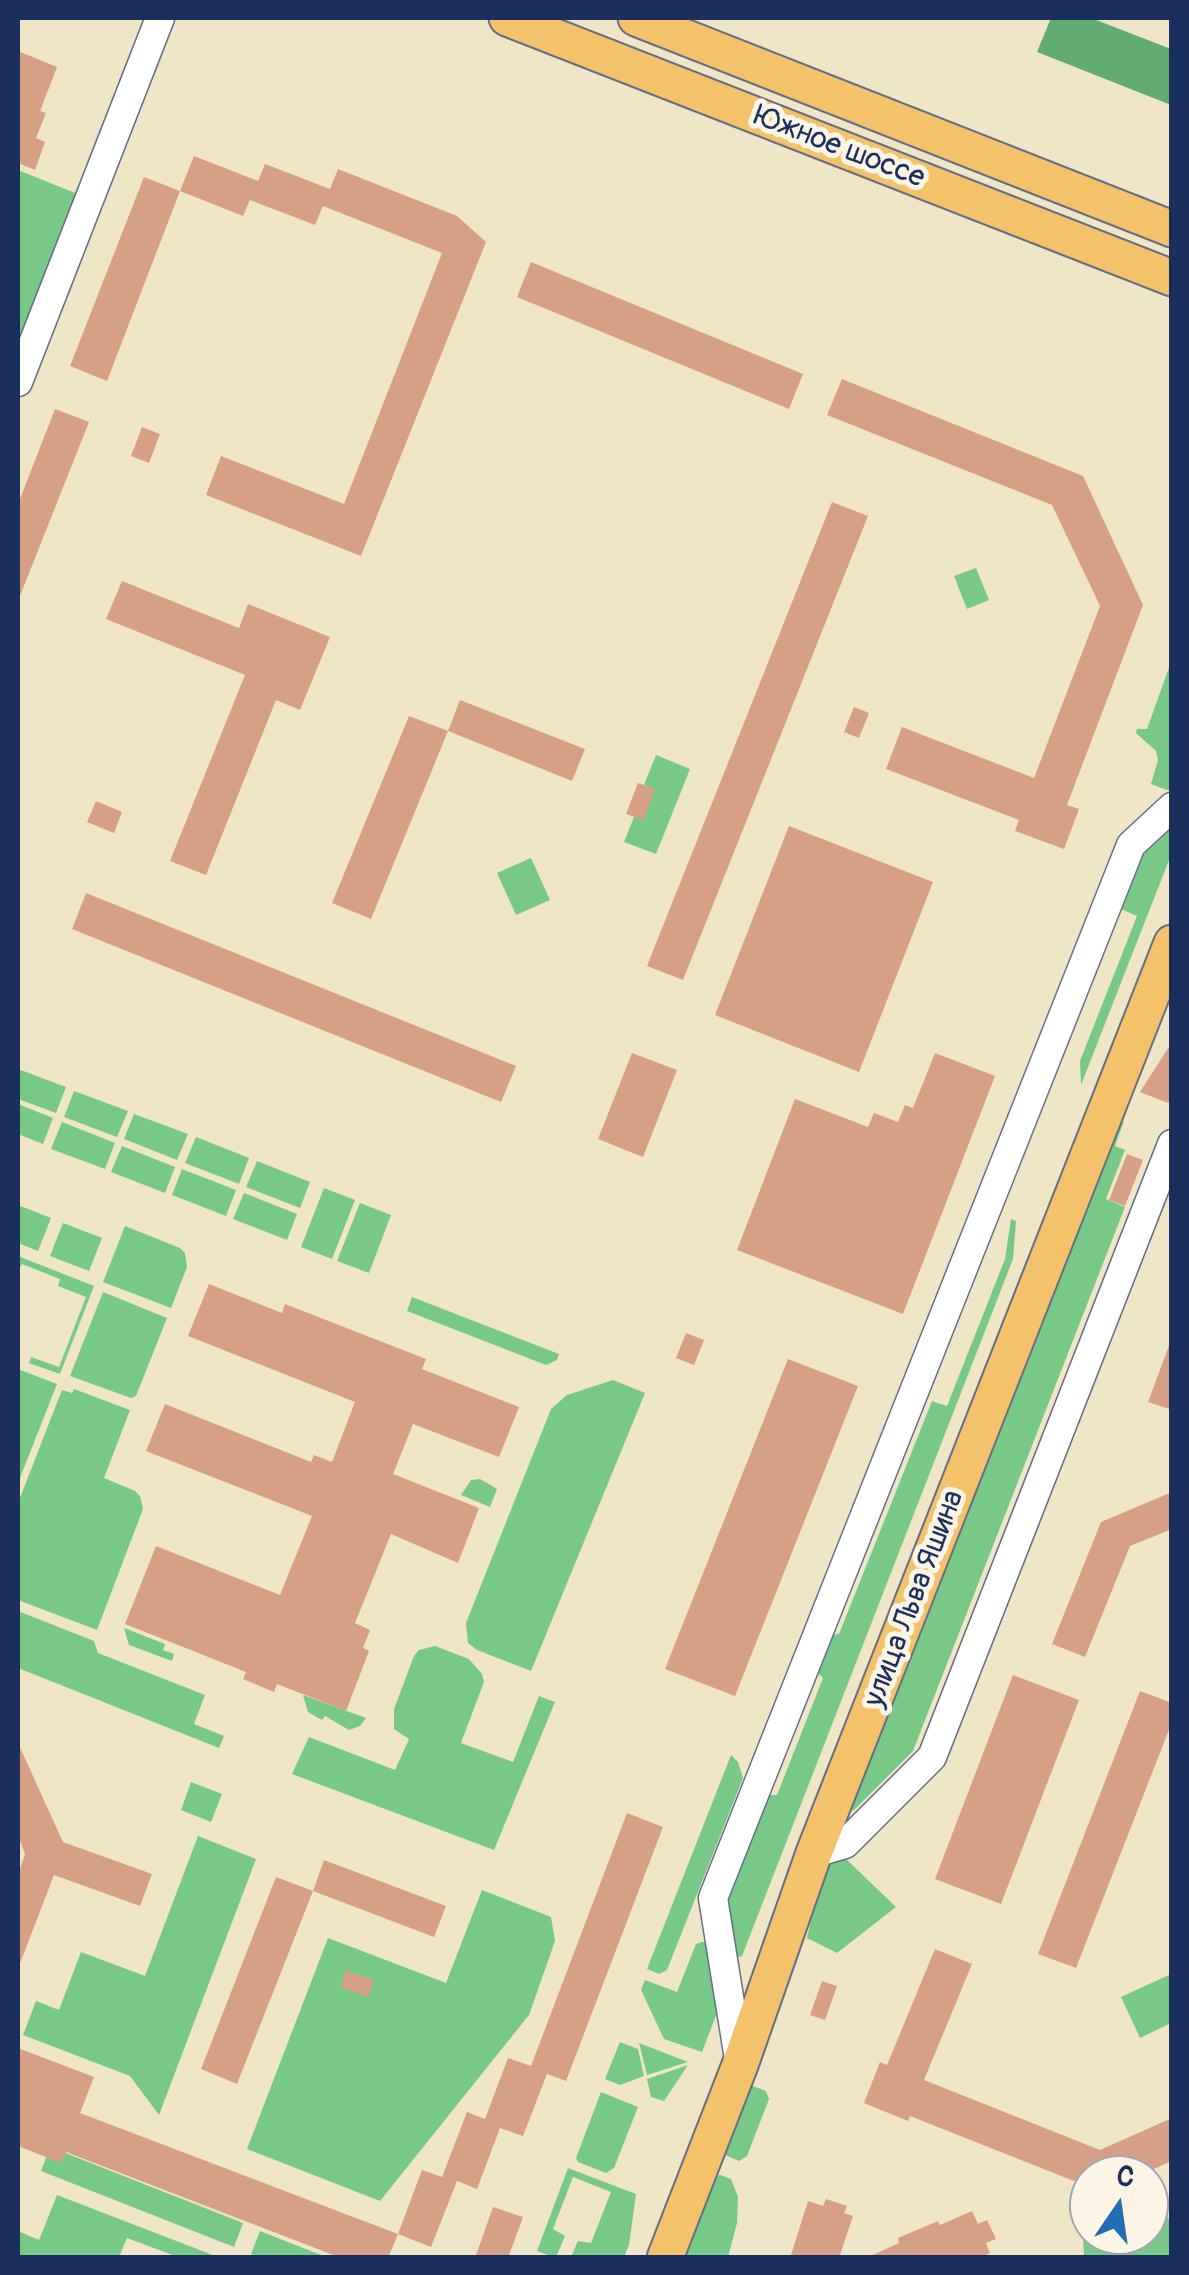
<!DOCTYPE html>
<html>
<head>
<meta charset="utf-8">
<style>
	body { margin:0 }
	#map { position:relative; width:1189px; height:2275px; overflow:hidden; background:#efe6c8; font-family:Pangolin,sans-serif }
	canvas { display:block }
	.frame { position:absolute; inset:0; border:20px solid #1b2f5e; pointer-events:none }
	.north { position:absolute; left:1069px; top:2155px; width:100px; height:100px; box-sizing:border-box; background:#fcf5e5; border:2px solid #a2a6af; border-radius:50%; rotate:13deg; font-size:28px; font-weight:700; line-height:40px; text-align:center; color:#1b2f5e }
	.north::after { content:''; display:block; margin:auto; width:35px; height:45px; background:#1f6fb2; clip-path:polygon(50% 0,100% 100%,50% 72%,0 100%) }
</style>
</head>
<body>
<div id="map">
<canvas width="1189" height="2275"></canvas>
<div class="frame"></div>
<div class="north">С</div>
</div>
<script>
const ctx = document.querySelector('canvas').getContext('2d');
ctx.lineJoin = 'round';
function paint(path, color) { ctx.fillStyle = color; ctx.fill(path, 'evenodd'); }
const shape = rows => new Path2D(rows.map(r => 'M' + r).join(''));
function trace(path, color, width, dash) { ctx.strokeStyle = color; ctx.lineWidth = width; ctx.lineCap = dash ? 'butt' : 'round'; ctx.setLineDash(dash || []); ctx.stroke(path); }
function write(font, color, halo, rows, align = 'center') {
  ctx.font = font + ' Pangolin,sans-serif'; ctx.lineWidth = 10; ctx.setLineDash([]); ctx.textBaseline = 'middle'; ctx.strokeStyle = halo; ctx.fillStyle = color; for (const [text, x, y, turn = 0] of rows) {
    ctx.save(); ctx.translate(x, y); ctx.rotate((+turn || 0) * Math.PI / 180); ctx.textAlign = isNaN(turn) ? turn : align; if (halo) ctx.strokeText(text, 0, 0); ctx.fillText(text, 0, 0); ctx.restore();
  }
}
const green = shape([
	[18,170,90,199,18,382],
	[976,568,989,600,967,609,954,576],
	[1171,662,1172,790,1167,790,1151,784,1158,760,1156,751,1136,733,1137,729,1147,729],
	[656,755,690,769,656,854,624,842,634,817,643,819,654,789,644,785],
	[1166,828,1171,828,1171,855,1081,1085,1080,1061,1137,916,1121,909,1117,920,1110,917,1115,889],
	[531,858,550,900,516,915,497,873],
	[18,1069,66,1087,56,1113,18,1099],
	[74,1091,128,1111,117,1137,64,1117],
	[18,1104,53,1118,43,1144,18,1134],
	[134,1114,188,1134,177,1160,124,1139],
	[1116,1118,1124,1121,1115,1146,1125,1150,1106,1199,1125,1207,913,1751,854,1810,849,1811],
	[62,1122,115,1143,105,1169,51,1149],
	[196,1137,249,1158,239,1184,185,1163],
	[122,1146,175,1167,165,1193,111,1172],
	[257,1161,310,1182,300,1208,246,1187],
	[182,1169,236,1190,226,1216,172,1195],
	[324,1188,355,1200,332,1259,301,1247],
	[244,1193,297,1214,287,1240,233,1219],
	[360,1203,391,1215,369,1273,337,1261],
	[18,1205,51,1218,38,1251,18,1243],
	[1011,1219,1016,1221,1013,1259,742,1956,735,1958,727,1880,760,1795,777,1795,823,1678,813,1668,829,1635,839,1634,932,1401,947,1406,1005,1259],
	[63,1223,102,1238,89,1271,50,1256],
	[125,1226,180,1248,185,1253,187,1267,171,1308,103,1282],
	[18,1256,94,1286,60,1374,29,1363,31,1357,59,1367,86,1297,58,1286,60,1279,22,1264,18,1271],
	[103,1292,167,1318,136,1396,131,1398,70,1376],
	[412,1297,559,1354,557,1360,546,1365,407,1311],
	[18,1369,57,1384,18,1483],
	[613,1380,645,1393,531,1671,477,1650,468,1643,466,1623,551,1409,567,1395],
	[74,1389,130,1410,104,1478,135,1491,140,1496,143,1509,97,1630,18,1600,18,1503,62,1390,72,1393],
	[480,1479,497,1489,490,1507,461,1495,471,1480],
	[18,1611,94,1641,98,1653,205,1695,194,1724,224,1736,219,1748,18,1668],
	[124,1628,165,1644,163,1650,174,1654,172,1661,129,1645],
	[435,1646,469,1659,482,1674,484,1682,461,1743,513,1762,539,1696,555,1702,494,1850,292,1774,309,1737,395,1770,409,1739,394,1729,394,1709,414,1656,419,1650],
	[303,1695,366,1718,360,1726,349,1730,325,1716,322,1720,308,1712],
	[731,1755,738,1762,743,1778,667,1970,659,1974,647,1969],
	[191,1782,222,1794,211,1822,181,1810],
	[198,1836,256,1859,159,2115,130,2076,23,2035,36,2001,59,2010,81,1952,145,1976],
	[845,1858,896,1907,837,1953,807,1938,812,1916,812,1893,820,1872,831,1861],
	[482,1890,551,1917,555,1941,529,2015,380,2201,247,2149,328,1938,446,1983],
	[701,1942,707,1942,720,2005,702,2052,664,2039,641,1990,645,1980,677,1992,696,1944],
	[1171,1974,1171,2023,1140,2038,1121,1997],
	[620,2042,638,2049,644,2076,620,2085,605,2079],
	[639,2043,688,2062,647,2075],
	[688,2065,664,2101,651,2097,647,2079],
	[745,2083,766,2091,769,2099,747,2156,739,2161,718,2152],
	[601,2092,638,2107,614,2168,606,2173,578,2162,576,2158],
	[50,2147,243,2223,234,2247,41,2171],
	[568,2168,636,2194,629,2245,624,2257,571,2257,578,2241,591,2243,611,2192,573,2177,553,2229,565,2236,557,2255,553,2257,537,2251],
	[720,2175,731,2179,738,2197,737,2223,728,2257,675,2258,712,2177],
	[57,2195,218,2257,178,2257,127,2238,119,2257,20,2257,18,2231,39,2240],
	[1155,2210,1167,2215,1171,2226,1169,2257,1084,2257,1083,2236,1149,2235,1149,2213],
	[260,2231,326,2257,260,2257,251,2254]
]);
const forest = shape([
	[1051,18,1091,18,1171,49,1171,105,1037,52]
]);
const building = shape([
	[18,51,57,67,40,111,46,113,36,138,45,142,35,170,18,163],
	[194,156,258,181,265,164,330,189,338,169,457,216,486,242,361,556,206,495,221,456,344,504,442,253,323,206,315,225,250,200,243,216,180,191],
	[144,177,180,191,107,381,70,366],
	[531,262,803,374,789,409,517,297],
	[842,379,1083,476,1143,605,1067,805,1079,809,1064,849,1015,831,1019,820,886,769,902,727,1034,778,1100,606,1052,505,827,415],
	[55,409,89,422,18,601,18,504],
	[142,427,160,434,149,463,131,456],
	[832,502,868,516,683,980,647,966],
	[122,581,239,628,248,604,330,637,300,710,276,700,206,875,170,861,245,675,106,619],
	[460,700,585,749,572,781,448,731],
	[854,707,869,713,859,738,844,732],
	[409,716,448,731,371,919,332,903],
	[638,783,655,789,643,820,626,814],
	[96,801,122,812,114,833,87,822],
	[789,826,933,882,859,1072,715,1015],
	[86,893,516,1066,501,1102,72,929],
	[1172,1042,1172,1094,1168,1103,1140,1092],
	[632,1053,677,1070,643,1157,598,1139],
	[935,1053,995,1076,903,1314,737,1250,795,1099,868,1127,874,1113,898,1122,905,1105,913,1108],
	[1127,1154,1143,1160,1125,1206,1109,1200],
	[209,1284,282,1313,285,1304,426,1359,422,1369,519,1407,499,1457,413,1424,393,1474,479,1508,458,1563,391,1534,355,1623,370,1630,363,1648,369,1651,346,1711,277,1684,274,1692,243,1679,246,1672,125,1624,156,1546,280,1595,312,1516,146,1451,165,1404,311,1462,314,1455,332,1462,355,1402,188,1336],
	[686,1333,704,1340,694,1365,676,1358],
	[1170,1343,1172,1343,1172,1410,1148,1402],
	[788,1359,858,1386,735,1696,665,1669],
	[1172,1492,1172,1529,1130,1546,1085,1657,1052,1644,1101,1522],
	[1013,1675,1079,1700,1001,1904,935,1879],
	[1140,1691,1172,1703,1172,1722,1076,1968,1038,1954],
	[18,1743,63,1842,152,1874,140,1906,54,1875,19,1966,18,1874,25,1854,18,1835],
	[627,1813,663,1827,566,2081,547,2074,523,2136,500,2128,477,2189,457,2181,431,2247,398,2234,422,2170,442,2177,467,2112,485,2119,508,2058,531,2066],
	[324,1860,446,1906,434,1937,313,1891],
	[276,1877,313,1891,237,2084,201,2069],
	[935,1949,972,1964,924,2080,1100,2150,1172,2118,1172,2161,1140,2175,1089,2175,1089,2187,910,2116,908,2121,864,2103,880,2062,887,2065],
	[346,1970,374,1980,368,1997,340,1987],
	[822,1981,837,1986,825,2020,810,2015],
	[18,2048,94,2077,80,2113,398,2234,388,2258,341,2258,66,2152,61,2163,18,2146],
	[826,2199,847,2206,844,2213,853,2216,839,2258,790,2258,808,2201,823,2206],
	[493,2207,523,2217,508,2258,475,2258],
	[972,2211,978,2224,987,2220,996,2239,986,2243,990,2253,980,2258,866,2258,899,2243,898,2238,938,2221,940,2225]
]);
const minor = shape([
	[18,382,160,18],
	[814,1853,845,1844,932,1757,1172,1144],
	[740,2065,713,1898,1131,845,1172,807]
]);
const major = shape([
	[507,18,1172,278],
	[636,18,1172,229],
	[665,2258,740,2065,814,1853,1172,943]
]);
const streetNames = [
	["Южное шоссе",839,148,21],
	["улица Льва Яшина",915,1599,-69]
];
paint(green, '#78c888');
paint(forest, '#62ac74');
paint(building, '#d6a087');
trace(minor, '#656f83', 31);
trace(major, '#656f83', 39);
trace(minor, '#fff', 28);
trace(major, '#f4c26a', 35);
write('30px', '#1b2f5e', '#fcf5e5', streetNames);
</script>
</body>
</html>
